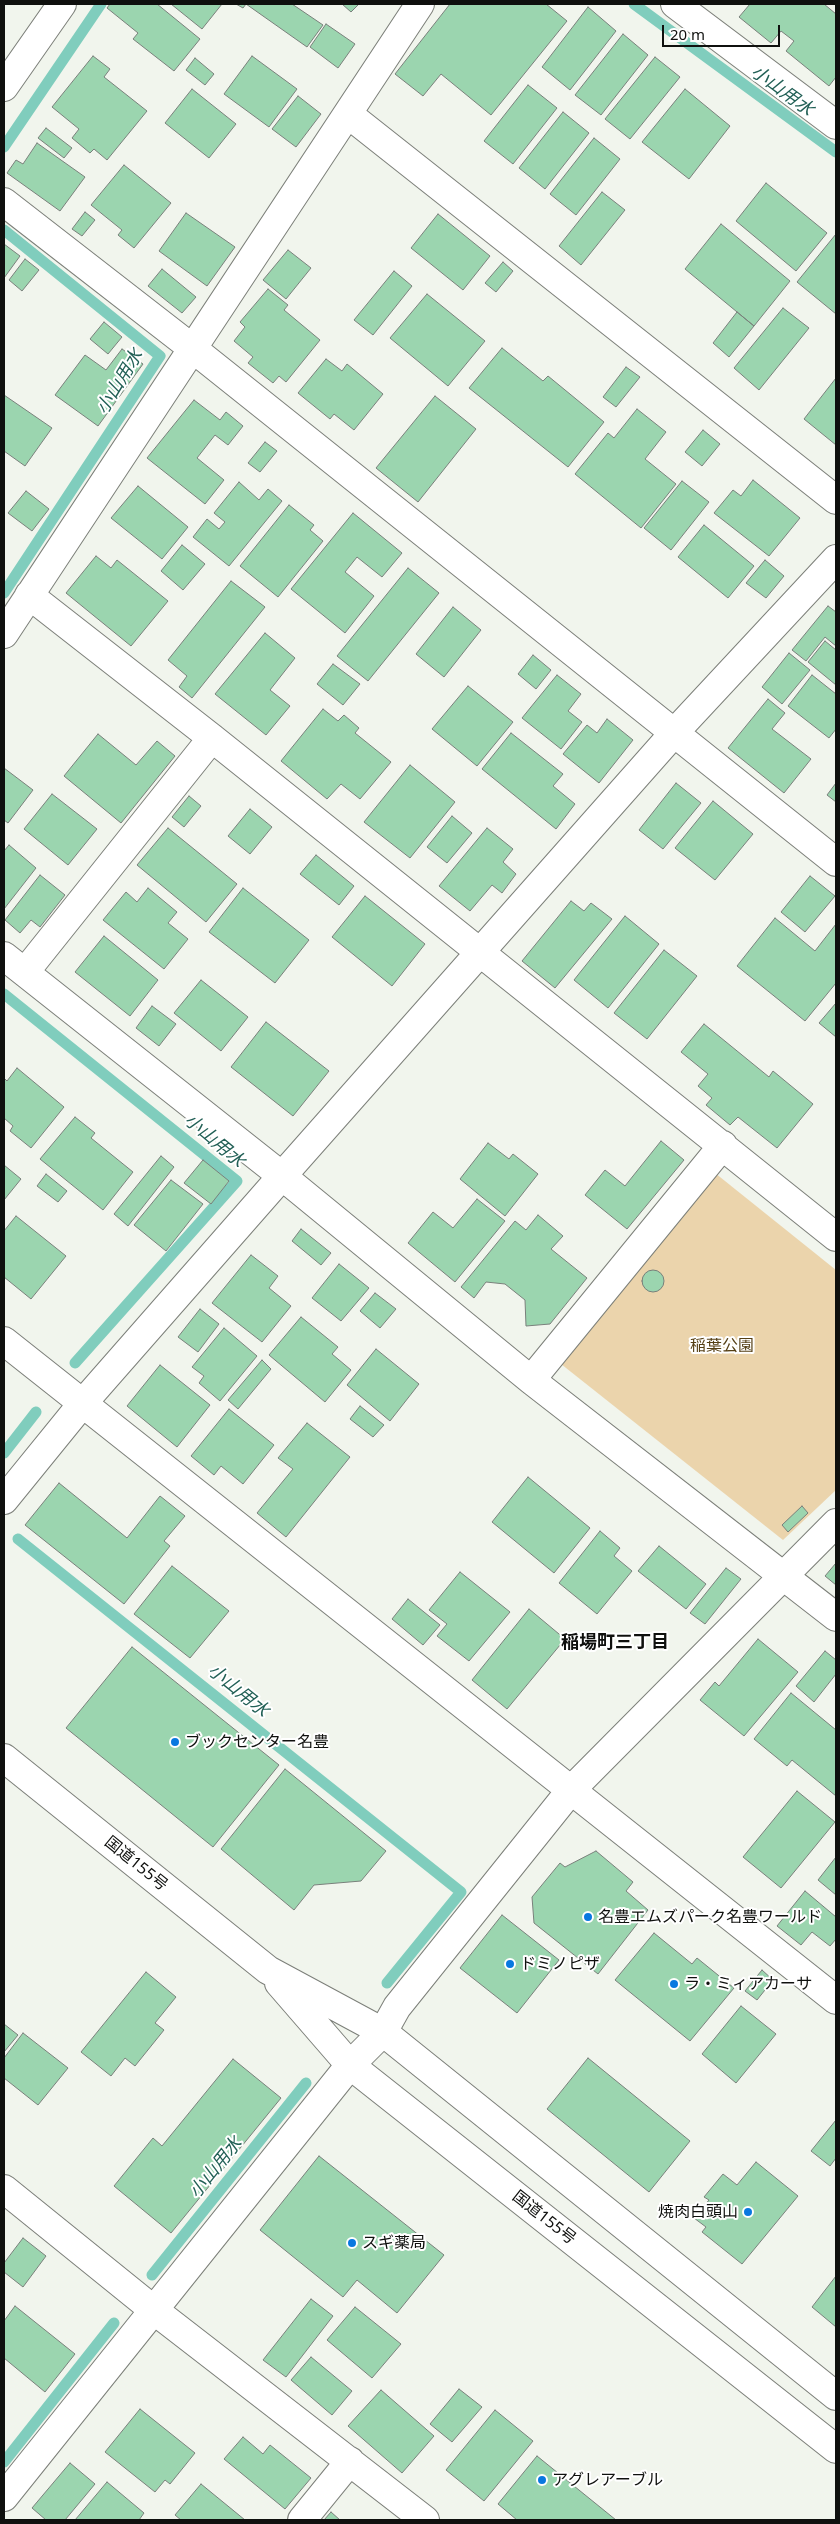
<!DOCTYPE html>
<html>
<head>
<meta charset="utf-8">
<style>
	body { margin:0 }
	#map { position:relative; width:840px; height:2524px; overflow:hidden; background:#f1f5ed; font-family:"Noto Sans",sans-serif }
	canvas { display:block }
	.frame { position:absolute; inset:0; border:5px solid #0f100e; pointer-events:none }
	.scale { position:absolute; left:662px; top:25px; width:118px; height:22px; box-sizing:border-box; border:2px solid #0f100e; border-top:0; padding-left:6px; font-size:15px; line-height:18px; white-space:nowrap; color:#0f100e; -webkit-text-stroke:4px #fff; paint-order:stroke }
</style>
</head>
<body>
<div id="map">
<canvas width="840" height="2524"></canvas>
<div class="frame"></div>
<div class="scale">20 m</div>
</div>
<script>
const ctx = document.querySelector('canvas').getContext('2d');
ctx.lineJoin = 'round';
function paint(path, color) { ctx.fillStyle = color; ctx.fill(path, 'evenodd'); }
const shape = rows => new Path2D(rows.map(r => 'M' + r).join(''));
function trace(path, color, width, dash) { ctx.strokeStyle = color; ctx.lineWidth = width; ctx.lineCap = dash ? 'butt' : 'round'; ctx.setLineDash(dash || []); ctx.stroke(path); }
function write(font, color, halo, rows, align = 'center') {
  ctx.font = font + ' "Noto Sans","Noto Sans JP",sans-serif'; ctx.lineWidth = 4; ctx.setLineDash([]); ctx.textBaseline = 'middle'; ctx.strokeStyle = halo; ctx.fillStyle = color; for (const [text, x, y, turn = 0] of rows) {
    ctx.save(); ctx.translate(x, y); ctx.rotate((+turn || 0) * Math.PI / 180); ctx.textAlign = isNaN(turn) ? turn : align; if (halo) ctx.strokeText(text, 0, 0); ctx.fillText(text, 0, 0); ctx.restore();
  }
}
const green = shape([
	[715,1173,836,1270,836,1490,783,1540,561,1364]
]);
const stream = shape([
	[634,4,836,152],
	[4,147,101,4],
	[4,230,160,356,4,593],
	[4,994,237,1181,75,1363],
	[4,1453,36,1412],
	[18,1539,461,1892,387,1983],
	[152,2275,306,2083],
	[4,2462,114,2323]
]);
const building = shape([
	[110,4,157,4,200,39,174,71,133,39,138,33,107,8,110,4],
	[171,4,222,4,202,29,171,4],
	[236,4,292,4,323,25,307,47,246,4,243,8,236,4],
	[342,4,359,4,351,12,342,4],
	[450,4,546,4,567,21,491,115,441,74,423,96,395,74,450,4],
	[750,4,824,4,836,14,836,77,829,86,786,51,794,41,781,31,771,43,739,17,750,4],
	[588,7,616,31,570,90,542,67,588,7],
	[326,24,355,44,338,68,310,47,326,24],
	[623,34,648,55,601,115,575,95,623,34],
	[93,56,110,69,104,77,147,111,107,160,94,149,90,153,72,138,79,129,52,107,93,56],
	[252,56,297,89,269,127,224,94,252,56],
	[655,57,680,77,630,139,605,119,655,57],
	[195,58,214,74,205,85,186,70,195,58],
	[528,85,557,108,513,164,484,141,528,85],
	[192,89,236,124,209,158,165,123,192,89],
	[685,89,730,126,689,179,642,142,685,89],
	[298,96,321,114,296,147,272,129,298,96],
	[563,112,589,133,545,189,519,168,563,112],
	[46,128,72,148,64,158,38,138,46,128],
	[594,138,620,159,576,215,550,194,594,138],
	[37,143,85,177,60,211,7,173,16,160,23,164,37,143],
	[124,165,171,203,134,248,118,235,122,230,91,205,124,165],
	[766,183,827,233,796,271,736,221,766,183],
	[602,192,625,210,581,265,559,246,602,192],
	[85,212,95,220,82,236,72,229,85,212],
	[186,213,235,247,207,286,159,251,186,213],
	[438,214,490,256,463,290,411,248,438,214],
	[721,224,790,281,754,326,685,269,721,224],
	[836,234,836,314,797,282,836,234],
	[4,244,20,256,4,278,4,244],
	[288,250,311,268,286,299,263,280,288,250],
	[25,259,39,270,22,291,9,280,25,259],
	[503,262,513,271,496,292,485,283,503,262],
	[162,269,196,297,182,313,148,286,162,269],
	[394,271,412,286,373,335,354,320,394,271],
	[268,289,288,305,284,310,320,340,286,382,279,376,273,383,248,363,253,357,234,341,245,327,240,322,268,289],
	[427,294,485,341,448,386,390,338,427,294],
	[783,308,809,328,759,390,734,368,783,308],
	[737,312,754,326,729,357,713,343,737,312],
	[104,322,122,337,108,354,90,339,104,322],
	[502,348,543,381,548,376,604,422,568,467,469,388,502,348],
	[122,349,143,364,98,426,55,395,85,355,106,370,122,349],
	[326,359,342,371,347,364,383,394,354,430,334,414,330,419,298,393,326,359],
	[626,367,640,377,616,407,603,397,626,367],
	[836,378,836,445,804,419,836,378],
	[4,395,52,428,25,466,4,451,4,395],
	[435,396,476,429,418,502,376,468,435,396],
	[194,400,220,420,226,412,243,426,228,445,215,435,197,458,224,480,205,504,147,458,194,400],
	[637,409,666,432,645,459,676,484,641,528,575,474,608,433,614,438,637,409],
	[703,430,720,444,702,466,685,452,703,430],
	[265,442,277,451,260,472,248,463,265,442],
	[753,480,800,518,769,556,714,513,733,490,741,496,753,480],
	[682,481,709,502,671,550,644,528,682,481],
	[239,482,259,500,268,489,282,501,229,566,193,537,207,519,219,529,225,522,214,513,239,482],
	[138,486,188,527,162,559,111,518,138,486],
	[26,491,49,509,32,531,8,513,26,491],
	[289,505,314,525,310,530,323,541,278,597,240,566,289,505],
	[353,513,402,553,382,577,357,557,345,572,374,596,345,633,291,589,353,513],
	[704,525,754,566,728,598,678,557,704,525],
	[182,545,205,564,183,590,161,571,182,545],
	[96,556,111,568,117,560,168,601,131,646,66,593,96,556],
	[765,560,784,576,766,598,746,583,765,560],
	[408,568,439,593,368,681,337,656,408,568],
	[231,581,265,607,192,698,179,687,187,676,168,660,231,581],
	[828,606,836,612,836,646,825,637,806,661,792,650,828,606],
	[453,607,481,630,444,677,416,654,453,607],
	[265,633,295,658,270,690,290,706,266,735,215,694,265,633],
	[825,641,836,650,836,685,808,662,825,641],
	[789,653,810,670,782,704,762,687,789,653],
	[533,655,551,670,536,689,518,674,533,655],
	[333,664,360,684,343,705,317,684,333,664],
	[557,675,581,694,568,711,582,722,561,749,522,718,557,675],
	[812,675,836,694,836,729,829,738,788,706,812,675],
	[468,686,513,722,477,766,432,729,468,686],
	[768,699,785,713,772,729,811,759,784,793,728,748,768,699],
	[323,709,338,721,344,715,359,728,355,733,391,762,360,799,341,784,327,799,281,761,323,709],
	[607,719,633,740,599,783,563,754,587,725,597,733,607,719],
	[511,733,563,774,553,786,575,804,556,829,482,769,511,733],
	[98,734,136,765,157,741,175,756,121,823,64,776,98,734],
	[410,765,455,802,410,858,364,822,410,765],
	[4,768,33,790,8,823,4,820,4,768],
	[676,783,701,803,663,849,639,830,676,783],
	[836,783,836,802,827,795,836,783],
	[52,794,97,829,68,865,24,829,52,794],
	[189,796,201,806,184,827,172,817,189,796],
	[713,801,753,834,715,880,675,848,713,801],
	[250,809,272,827,250,854,228,836,250,809],
	[452,816,472,833,447,863,427,847,452,816],
	[168,828,237,884,206,922,137,865,168,828],
	[487,828,513,849,503,862,516,874,502,893,492,885,470,911,439,886,487,828],
	[9,845,36,868,4,909,4,851,9,845],
	[316,855,354,886,339,905,300,874,316,855],
	[40,875,65,895,40,927,31,920,20,933,5,920,40,875],
	[810,876,835,896,805,932,781,912,810,876],
	[148,888,177,912,168,923,188,939,164,969,103,920,126,892,137,902,148,888],
	[243,888,309,940,275,983,209,932,243,888],
	[365,896,425,944,392,986,332,937,365,896],
	[571,901,584,911,591,903,612,919,555,988,522,961,571,901],
	[625,916,659,944,608,1008,574,980,625,916],
	[775,918,815,951,836,924,836,983,805,1021,737,966,775,918],
	[104,936,158,980,130,1016,75,972,104,936],
	[664,950,697,976,647,1039,614,1013,664,950],
	[201,980,248,1017,221,1051,174,1013,201,980],
	[836,1003,836,1037,819,1023,836,1003],
	[152,1006,176,1024,159,1046,136,1028,152,1006],
	[266,1022,329,1071,293,1116,231,1067,266,1022],
	[704,1024,769,1077,773,1071,813,1104,777,1148,738,1117,730,1125,706,1105,712,1098,698,1086,708,1074,681,1052,704,1024],
	[17,1068,64,1107,31,1148,10,1131,13,1126,4,1118,4,1078,7,1081,17,1068],
	[75,1117,95,1133,91,1138,133,1172,103,1210,40,1159,75,1117],
	[661,1141,684,1160,627,1229,585,1195,605,1170,625,1186,661,1141],
	[488,1143,509,1159,513,1154,538,1174,505,1216,460,1179,488,1143],
	[161,1156,174,1167,128,1226,114,1214,161,1156],
	[203,1160,229,1181,211,1204,184,1183,203,1160],
	[4,1165,21,1179,4,1200,4,1165],
	[46,1174,67,1191,58,1202,37,1186,46,1174],
	[171,1180,203,1204,166,1251,134,1225,171,1180],
	[477,1199,505,1221,455,1282,408,1243,433,1212,453,1228,477,1199],
	[538,1215,563,1236,551,1249,587,1278,550,1324,526,1326,525,1300,505,1284,486,1282,474,1298,461,1287,515,1221,526,1230,538,1215],
	[16,1216,66,1256,31,1299,4,1277,4,1231,16,1216],
	[301,1229,331,1253,321,1265,292,1241,301,1229],
	[251,1255,278,1276,269,1288,291,1306,262,1342,212,1303,251,1255],
	[339,1264,369,1288,341,1321,312,1298,339,1264],
	'642 1281a11 11 0 1 1 22 0a11 11 0 1 1-22 0Z',
	[375,1293,396,1309,380,1328,360,1311,375,1293],
	[200,1309,219,1324,198,1352,178,1337,200,1309],
	[301,1317,338,1347,332,1354,351,1370,325,1402,269,1355,301,1317],
	[224,1328,257,1356,220,1401,199,1383,204,1376,192,1367,224,1328],
	[376,1349,419,1384,390,1421,347,1385,376,1349],
	[262,1360,271,1369,238,1409,228,1400,262,1360],
	[160,1365,210,1405,177,1447,127,1406,160,1365],
	[360,1406,384,1425,373,1437,350,1419,360,1406],
	[229,1409,274,1445,243,1484,221,1466,214,1475,191,1456,229,1409],
	[307,1423,350,1457,286,1537,257,1513,293,1469,278,1458,307,1423],
	[528,1477,590,1528,554,1573,492,1522,528,1477],
	[59,1483,127,1538,160,1496,185,1516,164,1541,170,1546,124,1604,25,1525,59,1483],
	[802,1506,808,1513,788,1532,782,1525,802,1506],
	[600,1531,620,1548,614,1556,632,1571,597,1614,559,1583,600,1531],
	[659,1546,706,1584,686,1609,638,1571,659,1546],
	[836,1563,836,1585,825,1576,836,1563],
	[172,1566,229,1611,190,1658,134,1614,172,1566],
	[726,1568,741,1579,705,1624,690,1613,726,1568],
	[460,1572,510,1612,469,1661,437,1636,447,1624,429,1610,460,1572],
	[408,1599,440,1625,423,1645,392,1619,408,1599],
	[529,1609,565,1639,507,1709,472,1680,529,1609],
	[758,1639,798,1672,744,1736,700,1700,715,1682,719,1686,758,1639],
	[132,1647,279,1765,213,1847,66,1728,132,1647],
	[825,1651,836,1660,836,1674,814,1702,796,1686,825,1651],
	[791,1693,836,1730,836,1796,792,1760,787,1766,754,1739,791,1693],
	[285,1769,386,1851,361,1881,314,1885,294,1910,221,1849,285,1769],
	[797,1791,835,1822,781,1888,743,1857,797,1791],
	[596,1851,633,1882,626,1891,648,1910,598,1974,534,1923,532,1897,560,1863,565,1867,596,1851],
	[836,1857,836,1895,818,1880,836,1857],
	[805,1891,836,1917,836,1939,830,1946,812,1932,801,1945,777,1926,805,1891],
	[502,1915,559,1960,517,2013,460,1968,502,1915],
	[654,1933,692,1964,697,1958,734,1988,690,2041,615,1980,654,1933],
	[762,1970,773,1980,757,2000,745,1991,762,1970],
	[146,1972,176,1997,155,2023,164,2030,135,2066,125,2058,111,2076,81,2052,146,1972],
	[741,2006,776,2034,736,2083,702,2054,741,2006],
	[4,2024,18,2035,4,2052,4,2024],
	[23,2033,68,2068,38,2105,4,2078,4,2058,23,2033],
	[588,2058,690,2141,649,2192,547,2109,588,2058],
	[233,2059,281,2098,171,2233,114,2186,153,2138,162,2146,233,2059],
	[836,2120,836,2158,830,2166,811,2151,836,2120],
	[319,2156,444,2255,397,2313,357,2280,343,2297,260,2230,319,2156],
	[756,2162,798,2196,742,2264,702,2232,706,2227,694,2218,709,2200,704,2197,723,2174,737,2185,756,2162],
	[23,2238,46,2256,23,2287,4,2272,4,2263,23,2238],
	[836,2276,836,2327,812,2307,836,2276],
	[311,2299,333,2316,286,2377,263,2360,311,2299],
	[15,2306,75,2354,45,2392,4,2358,4,2321,15,2306],
	[355,2307,401,2344,372,2378,327,2340,355,2307],
	[311,2357,352,2391,332,2415,291,2380,311,2357],
	[459,2389,482,2407,452,2442,430,2424,459,2389],
	[381,2390,434,2436,402,2473,348,2426,381,2390],
	[140,2409,195,2453,170,2484,165,2480,155,2492,105,2452,140,2409],
	[495,2410,533,2441,484,2501,446,2470,495,2410],
	[243,2437,263,2454,270,2445,311,2478,285,2509,224,2459,243,2437],
	[537,2456,616,2520,517,2520,498,2504,537,2456],
	[70,2463,95,2484,65,2520,46,2520,32,2508,70,2463],
	[107,2482,144,2513,139,2520,75,2520,107,2482],
	[201,2484,245,2520,181,2520,175,2515,201,2484],
	[331,2512,340,2520,324,2520,331,2512]
]);
const minor = shape([
	[675,4,836,125],
	[348,114,836,500],
	[4,202,192,348,836,862],
	[29,595,212,738,836,1237],
	[4,634,420,4],
	[4,956,282,1176,531,1380,836,1617],
	[25,972,212,738],
	[4,1341,836,2000],
	[531,1380,723,1145],
	[4,1500,82,1404,282,1176,674,733,836,559],
	[4,2189,155,2311,425,2520],
	[4,2497,350,2065,383,2032,397,2007,571,1790,836,1523],
	[302,2520,350,2461]
]);
const secondary = shape([
	[4,87,62,4]
]);
const trunk = shape([
	[4,1758,268,1970,383,2032,836,2396],
	[279,1983,350,2065,836,2449]
]);
const markers = [
	[175,1742,5,"#0978e0"],
	[588,1917,5,"#0978e0"],
	[510,1964,5,"#0978e0"],
	[674,1984,5,"#0978e0"],
	[748,2212,5,"#0978e0"],
	[352,2243,5,"#0978e0"],
	[542,2480,5,"#0978e0"]
];
const parkNames = [
	["稲葉公園",722,1346]
];
const poiNames = [
	["ブックセンター名豊",185,1742],
	["名豊エムズパーク名豊ワールド",598,1917],
	["ドミノピザ",520,1964],
	["ラ・ミィアカーサ",684,1984],
	["焼肉白頭山",738,2212,"right"],
	["スギ薬局",362,2243],
	["アグレアーブル",552,2480]
];
const streetNames = [
	["国道155号",136,1864,39],
	["国道155号",544,2218,38]
];
const waterNames = [
	["小山用水",782,91,36],
	["小山用水",120,382,-59],
	["小山用水",214,1141,40],
	["小山用水",238,1691,39],
	["小山用水",216,2168,-51]
];
const neighbourhoodNames = [
	["稲場町三丁目",615,1643]
];
paint(green, '#ebd4ac');
trace(stream, '#80cdbd', 11);
paint(building, '#9bd5af');
trace(building, '#79807b', 1);
trace(minor, '#7c7f79', 30);
trace(secondary, '#7c7f79', 30);
trace(trunk, '#7c7f79', 30);
trace(minor, '#fff', 28);
trace(secondary, '#fff', 28);
trace(trunk, '#fff', 28);
for (const [x, y, r, color] of markers) { const dot = new Path2D(); dot.arc(x, y, r, 0, 2 * Math.PI); ctx.fillStyle = color; ctx.fill(dot); trace(dot, '#fff', 2); }
write('16px', '#553f14', '#fff', parkNames);
write('16px', '#0f100e', '#fff', poiNames, 'left');
write('16px', '#0f100e', '#fff', streetNames);
write('italic 18px', '#226056', '#fff', waterNames);
write('bold 18px', '#0f100e', '#fff', neighbourhoodNames);
</script>
</body>
</html>
